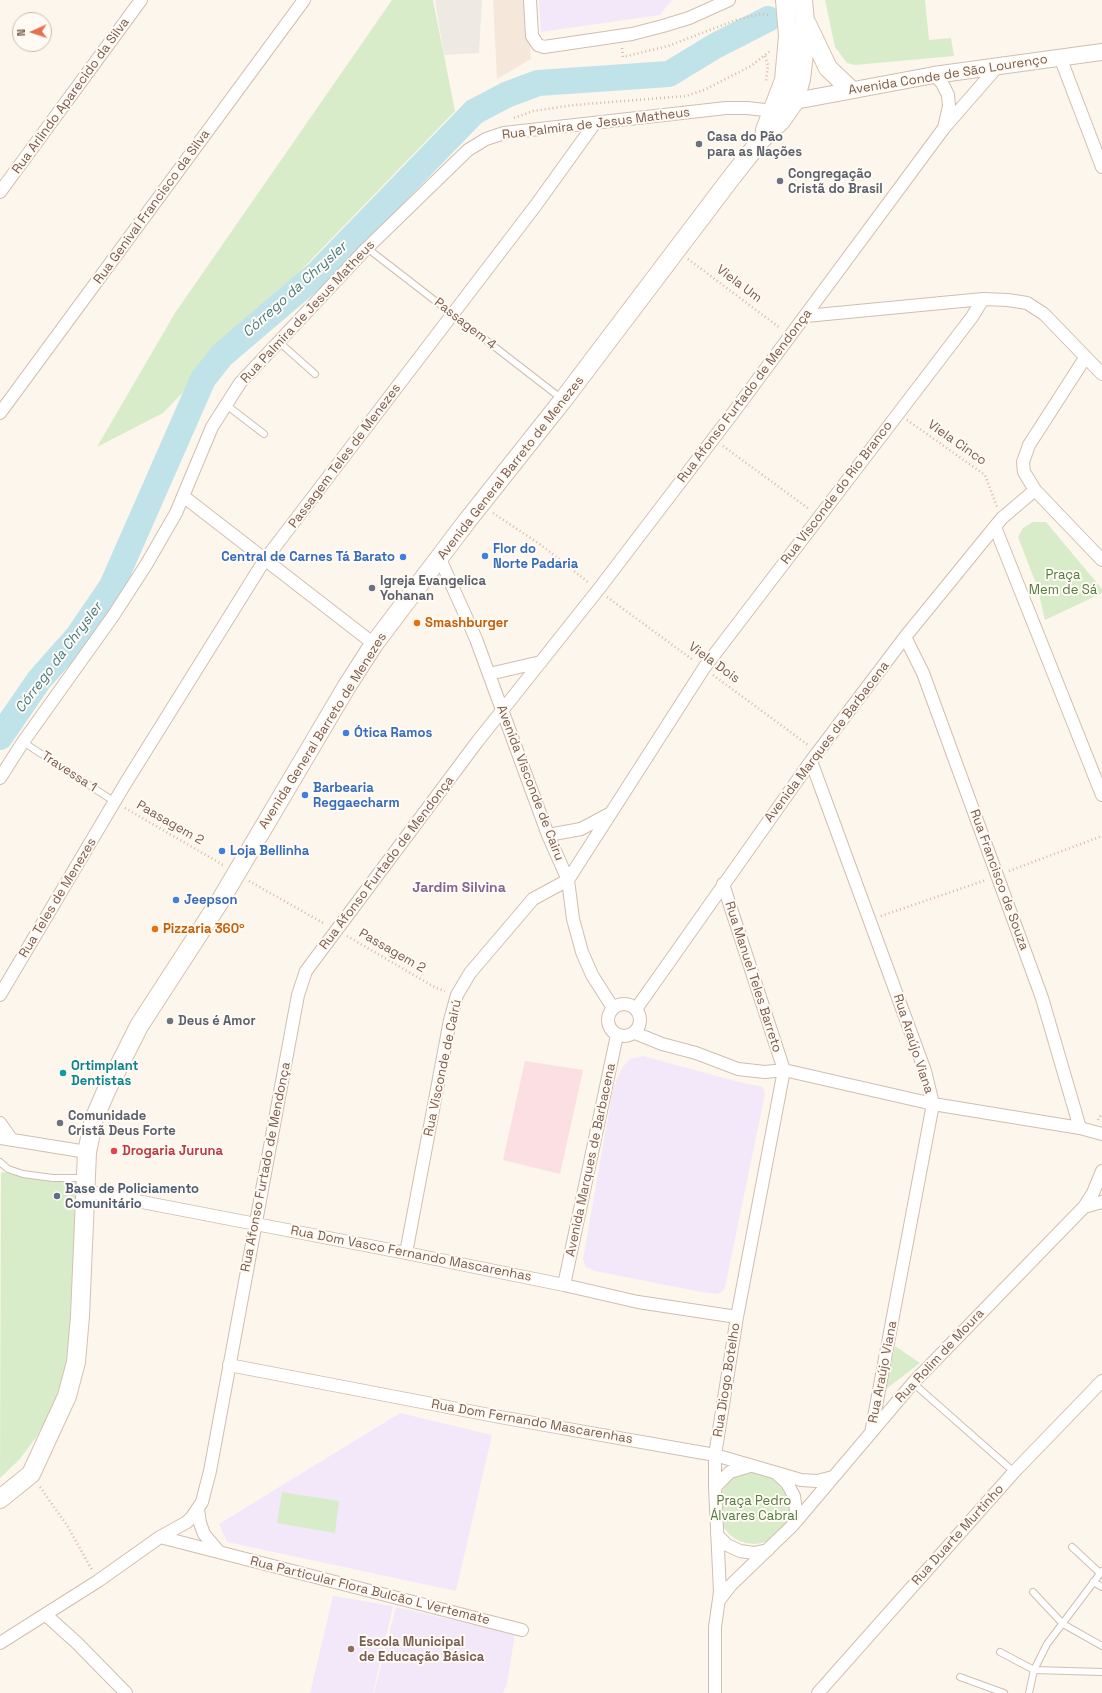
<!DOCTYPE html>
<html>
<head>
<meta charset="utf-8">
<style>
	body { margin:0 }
	#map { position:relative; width:1102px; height:1693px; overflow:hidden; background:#fdf6ec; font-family:"Space Grotesk",sans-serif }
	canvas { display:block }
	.north { position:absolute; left:12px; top:12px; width:40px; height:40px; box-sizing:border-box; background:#fffaf3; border:1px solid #cabbb1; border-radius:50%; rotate:267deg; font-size:11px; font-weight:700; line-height:16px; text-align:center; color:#7a5c4d }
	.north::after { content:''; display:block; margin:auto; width:14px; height:18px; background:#e76f51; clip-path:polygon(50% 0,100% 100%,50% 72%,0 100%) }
</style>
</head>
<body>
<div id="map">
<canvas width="1102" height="1693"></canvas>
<div class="north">N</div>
</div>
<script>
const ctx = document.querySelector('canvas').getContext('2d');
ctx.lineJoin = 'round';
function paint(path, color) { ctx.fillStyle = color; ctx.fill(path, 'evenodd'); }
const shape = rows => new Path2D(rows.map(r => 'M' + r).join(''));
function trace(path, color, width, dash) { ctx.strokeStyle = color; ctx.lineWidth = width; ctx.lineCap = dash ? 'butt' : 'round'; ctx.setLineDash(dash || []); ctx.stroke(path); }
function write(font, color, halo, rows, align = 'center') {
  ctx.font = font + ' "Space Grotesk",sans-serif'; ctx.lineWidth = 4; ctx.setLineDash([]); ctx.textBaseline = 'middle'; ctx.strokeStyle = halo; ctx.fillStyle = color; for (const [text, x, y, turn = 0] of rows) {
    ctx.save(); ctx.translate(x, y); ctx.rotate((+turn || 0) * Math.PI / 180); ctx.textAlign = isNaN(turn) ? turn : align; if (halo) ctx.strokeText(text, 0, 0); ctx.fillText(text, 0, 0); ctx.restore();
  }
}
const residential = shape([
	[493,0,527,0,531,59,497,79]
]);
const industrial = shape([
	[435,0,482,0,479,53,444,55]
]);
const education = shape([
	[539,0,674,0,670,2,660,15,541,32],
	[643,1056,739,1082,763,1087,765,1094,725,1287,723,1291,717,1294,701,1292,595,1271,586,1267,583,1259,613,1089,622,1068,630,1059],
	[400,1413,492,1435,456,1591,227,1542,219,1524],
	[333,1596,393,1606,373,1693,310,1693],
	[396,1607,515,1634,507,1683,503,1693,374,1693]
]);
const medical = shape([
	[525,1061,583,1070,560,1174,503,1160]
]);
const green = shape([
	[392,0,433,0,455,111,163,413,97,447,175,313],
	[825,0,925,0,929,40,951,38,954,56,855,65,847,63,835,47],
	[1033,522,1046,522,1102,589,1102,593,1045,620,1037,586,1018,537,1023,528],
	[1,1172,41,1180,79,1183,70,1342,63,1377,51,1411,37,1436,19,1460,0,1478],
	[895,1346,920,1363,886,1389],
	'718 1508a36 36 0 1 1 72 0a36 36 0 1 1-72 0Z',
	[282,1492,339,1501,335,1533,277,1523]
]);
const river = shape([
	[0,737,39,680,78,636,112,586,203,379,222,355,317,274,474,112,506,95,538,83,669,74,715,46,768,19]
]);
const path = shape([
	[622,48,623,57,668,46,736,20,761,14,770,15],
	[765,56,768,65,766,81],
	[514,118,533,111,574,105,686,96,704,90,751,66,770,51],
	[688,259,780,328],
	[907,420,985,475,997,507],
	[723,446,809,509],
	[493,513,541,545,589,583],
	[607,597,693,660],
	[713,675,808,745],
	[125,808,223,865],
	[1009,871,1102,836],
	[249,881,325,924],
	[881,916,986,880],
	[347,936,436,988,445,991],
	[1098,1120,1102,1113],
	[40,1487,68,1527,92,1570]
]);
const service = shape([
	[367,248,562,399],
	[279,342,315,374],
	[225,404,264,434],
	[23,742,115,802],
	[0,1162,8,1169,23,1174,53,1178,85,1178],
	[913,1383,1014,1472],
	[1072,1547,1100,1573],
	[1093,1582,1102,1587],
	[1033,1592,1063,1624,1102,1646],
	[1000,1652,1034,1670,1102,1672],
	[960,1677,1004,1693],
	[1029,1693,1034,1670,1047,1644,1102,1571]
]);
const minor = shape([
	[530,0,532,36,538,45,544,47,632,34,663,26,689,18,729,0],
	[1060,57,1102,167],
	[934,75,942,83,948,95,949,106,944,128],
	[0,192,141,0],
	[806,316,983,299,1008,300,1027,303,1044,314,1102,374],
	[1085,358,1029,445,1023,462,1024,472,1035,490,1102,560],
	[0,413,304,0],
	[183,496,374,644],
	[995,527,1102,795],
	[440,559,476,639,548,835,568,880,573,919,582,952,592,975,613,1008],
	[905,637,923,673,1042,998,1080,1128],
	[489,674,541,662],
	[811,761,925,1071,933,1104,871,1433],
	[0,778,23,742,113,616,146,565,176,513,212,427,240,383,363,252,468,150,486,139,504,133,726,108,747,108,774,111,778,109],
	[548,835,581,829,611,813],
	[0,995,125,784,264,561,536,205,595,123],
	'608 1020a16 16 0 1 1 32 0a16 16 0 1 1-32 0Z',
	[636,1009,811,761,905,637,1002,518,1035,490],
	[635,1033,662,1044,696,1053,738,1069,765,1072,784,1070,933,1104,1080,1128,1102,1134],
	[0,1123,12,1140],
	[0,1138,87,1152],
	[85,1191,406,1253,564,1285,638,1302,737,1317],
	[1084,1207,1102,1202],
	[406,1253,450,1020,457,995,470,973,533,899,568,880,704,668,972,317,983,299],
	[564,1285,617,1035],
	[229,1365,500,1417,715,1455,801,1480,817,1481,833,1477],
	[777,1474,787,1483,794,1496,796,1510,793,1525],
	[715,1487,730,1472,750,1466],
	[198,1509,200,1523,204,1534,219,1552],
	[717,1535,727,1545,740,1551,754,1553,768,1550],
	[160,1537,522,1630],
	[720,1599,731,1585,793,1525,913,1383,1084,1207,1093,1193,1102,1171],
	[46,1615,77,1643,126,1693],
	[0,1643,98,1581,160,1537,187,1522,192,1517,202,1502,210,1471,298,995,306,971,477,742,598,590,733,413,944,128,998,66],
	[715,1693,715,1627,720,1592,715,1487,715,1455,737,1317,784,1070,723,884],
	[818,1693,1014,1472,1102,1381]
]);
const tertiary = shape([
	[795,101,934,75,1102,52]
]);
const secondary = shape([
	[807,24,828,68,850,89],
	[765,130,784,80,788,36,785,0],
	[0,1499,31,1474,67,1396,76,1362,80,1316,87,1152,94,1119,107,1089,126,1052,139,1026,220,901,347,686,374,644,467,521,563,400,731,178,761,140,781,121,795,101,801,79,805,45,805,22,803,0]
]);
const markers = [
	[699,144,4,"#6b7280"],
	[780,181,4,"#6b7280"],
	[485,556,4,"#3f7fe0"],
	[403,557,4,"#3f7fe0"],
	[372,588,4,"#6b7280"],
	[417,623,4,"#e8710a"],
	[346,733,4,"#3f7fe0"],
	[305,795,4,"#3f7fe0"],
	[222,851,4,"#3f7fe0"],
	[176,900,4,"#3f7fe0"],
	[155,929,4,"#e8710a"],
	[170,1021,4,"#6b7280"],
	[63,1073,4,"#0f9aa8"],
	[60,1123,4,"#6b7280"],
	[114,1151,4,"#e0444e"],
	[57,1196,4,"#5c6f8a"],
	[351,1649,4,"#8d6e63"]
];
const streetNames = [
	["Avenida Conde de São Lourenço",948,75,-9],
	["Rua Arlindo Aparecido da Silva",71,96,-54],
	["Rua Palmira de Jesus Matheus",596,124,-7],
	["Rua Genival Francisco da Silva",152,207,-54],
	["Viela Um",739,284,37],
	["Rua Palmira de Jesus Matheus",308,312,-47],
	["Passagem 4",465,324,38],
	["Rua Afonso Furtado de Mendonça",745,396,-53],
	["Viela Cinco",957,443,35],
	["Passagem Teles de Menezes",345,456,-53],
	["Avenida General Barreto de Menezes",511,468,-52],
	["Rua Visconde do Rio Branco",837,493,-53],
	["Viela Dois",714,663,36],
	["Avenida General Barreto de Menezes",323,731,-58],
	["Avenida Marques de Barbacena",827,742,-53],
	["Travessa 1",69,772,33],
	["Avenida Visconde de Cairu",530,783,69],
	["Paasagem 2",170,823,30],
	["Rua Afonso Furtado de Mendonça",387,863,-53],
	["Rua Francisco de Souza",999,880,70],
	["Rua Teles de Menezes",58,898,-59],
	["Passagem 2",392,951,30],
	["Rua Manuel Teles Barreto",753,977,72],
	["Rua Araújo Viana",913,1044,72],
	["Rua Visconde de Cairú",443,1068,-78],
	["Avenida Marques de Barbacena",591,1160,-78],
	["Rua Afonso Furtado de Mendonça",266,1167,-79],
	["Rua Dom Vasco Fernando Mascarenhas",411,1254,11],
	["Rua Rolim de Moura",940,1356,-47],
	["Rua Araújo Viana",883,1372,-79],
	["Rua Diogo Botelho",727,1380,-81],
	["Rua Dom Fernando Mascarenhas",532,1422,10],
	["Rua Duarte Murtinho",958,1535,-48],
	["Rua Particular Flora Bulcão L Vertemate",370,1591,14]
];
const worshipNames = [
	["Casa do Pão",707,137],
	["para as Nações",707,152],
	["Congregação",788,174],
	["Cristã do Brasil",788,189],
	["Igreja Evangelica",380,581],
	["Yohanan",380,596],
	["Deus é Amor",178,1021],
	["Comunidade",68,1116],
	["Cristã Deus Forte",68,1131]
];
const shopNames = [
	["Flor do",493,549],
	["Norte Padaria",493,564],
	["Central de Carnes Tá Barato",395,557,"right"],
	["Ótica Ramos",354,733],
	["Barbearia",313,788],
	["Reggaecharm",313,803],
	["Loja Bellinha",230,851],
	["Jeepson",184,900]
];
const parkNames = [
	["Praça",1063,575],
	["Mem de Sá",1063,590],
	["Praça Pedro",754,1501],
	["Álvares Cabral",754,1516]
];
const foodNames = [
	["Smashburger",425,623],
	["Pizzaria 360º",163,929]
];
const cultureNames = [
	["Ortimplant",71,1066],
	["Dentistas",71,1081]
];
const healthNames = [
	["Drogaria Juruna",122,1151]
];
const serviceNames = [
	["Base de Policiamento",65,1189],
	["Comunitário",65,1204]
];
const educationNames = [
	["Escola Municipal",359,1642],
	["de Educação Básica",359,1657]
];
const waterNames = [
	["Córrego da Chrysler",295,290,-42],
	["Córrego da Chrysler",59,658,-53]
];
const neighbourhoodNames = [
	["Jardim Silvina",459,888]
];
paint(residential, '#f5e8da');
paint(industrial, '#efe9e4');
paint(education, '#f3e8fa');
paint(medical, '#fbdfe3');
paint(green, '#d8ecc9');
trace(river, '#bfe3e8', 26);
trace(service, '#d1beb0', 8);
trace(minor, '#d1beb0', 14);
trace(tertiary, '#d1beb0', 18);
trace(secondary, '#d6c0b0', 20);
trace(path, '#d9b8a5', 2.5, [1, 3]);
trace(service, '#fff', 6);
trace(minor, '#fff', 12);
trace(tertiary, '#fff', 16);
trace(secondary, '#fff', 18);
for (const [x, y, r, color] of markers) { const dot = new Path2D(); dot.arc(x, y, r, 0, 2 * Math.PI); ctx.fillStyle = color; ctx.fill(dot); trace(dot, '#fffaf3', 1.5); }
write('13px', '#7a5c4d', '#fffaf3', streetNames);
write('bold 13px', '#5b616d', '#fffaf3', worshipNames, 'left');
write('bold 13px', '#366cbe', '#fffaf3', shopNames, 'left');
write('13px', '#537a41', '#fffaf3', parkNames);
write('bold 13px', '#c56008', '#fffaf3', foodNames, 'left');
write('bold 13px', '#0d838f', '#fffaf3', cultureNames, 'left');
write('bold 13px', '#be3a42', '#fffaf3', healthNames, 'left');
write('bold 13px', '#4e5e75', '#fffaf3', serviceNames, 'left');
write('bold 13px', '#785e54', '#fffaf3', educationNames, 'left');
write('italic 14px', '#437c86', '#fffaf3', waterNames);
write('bold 14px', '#846695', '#fffaf3', neighbourhoodNames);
</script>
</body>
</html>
